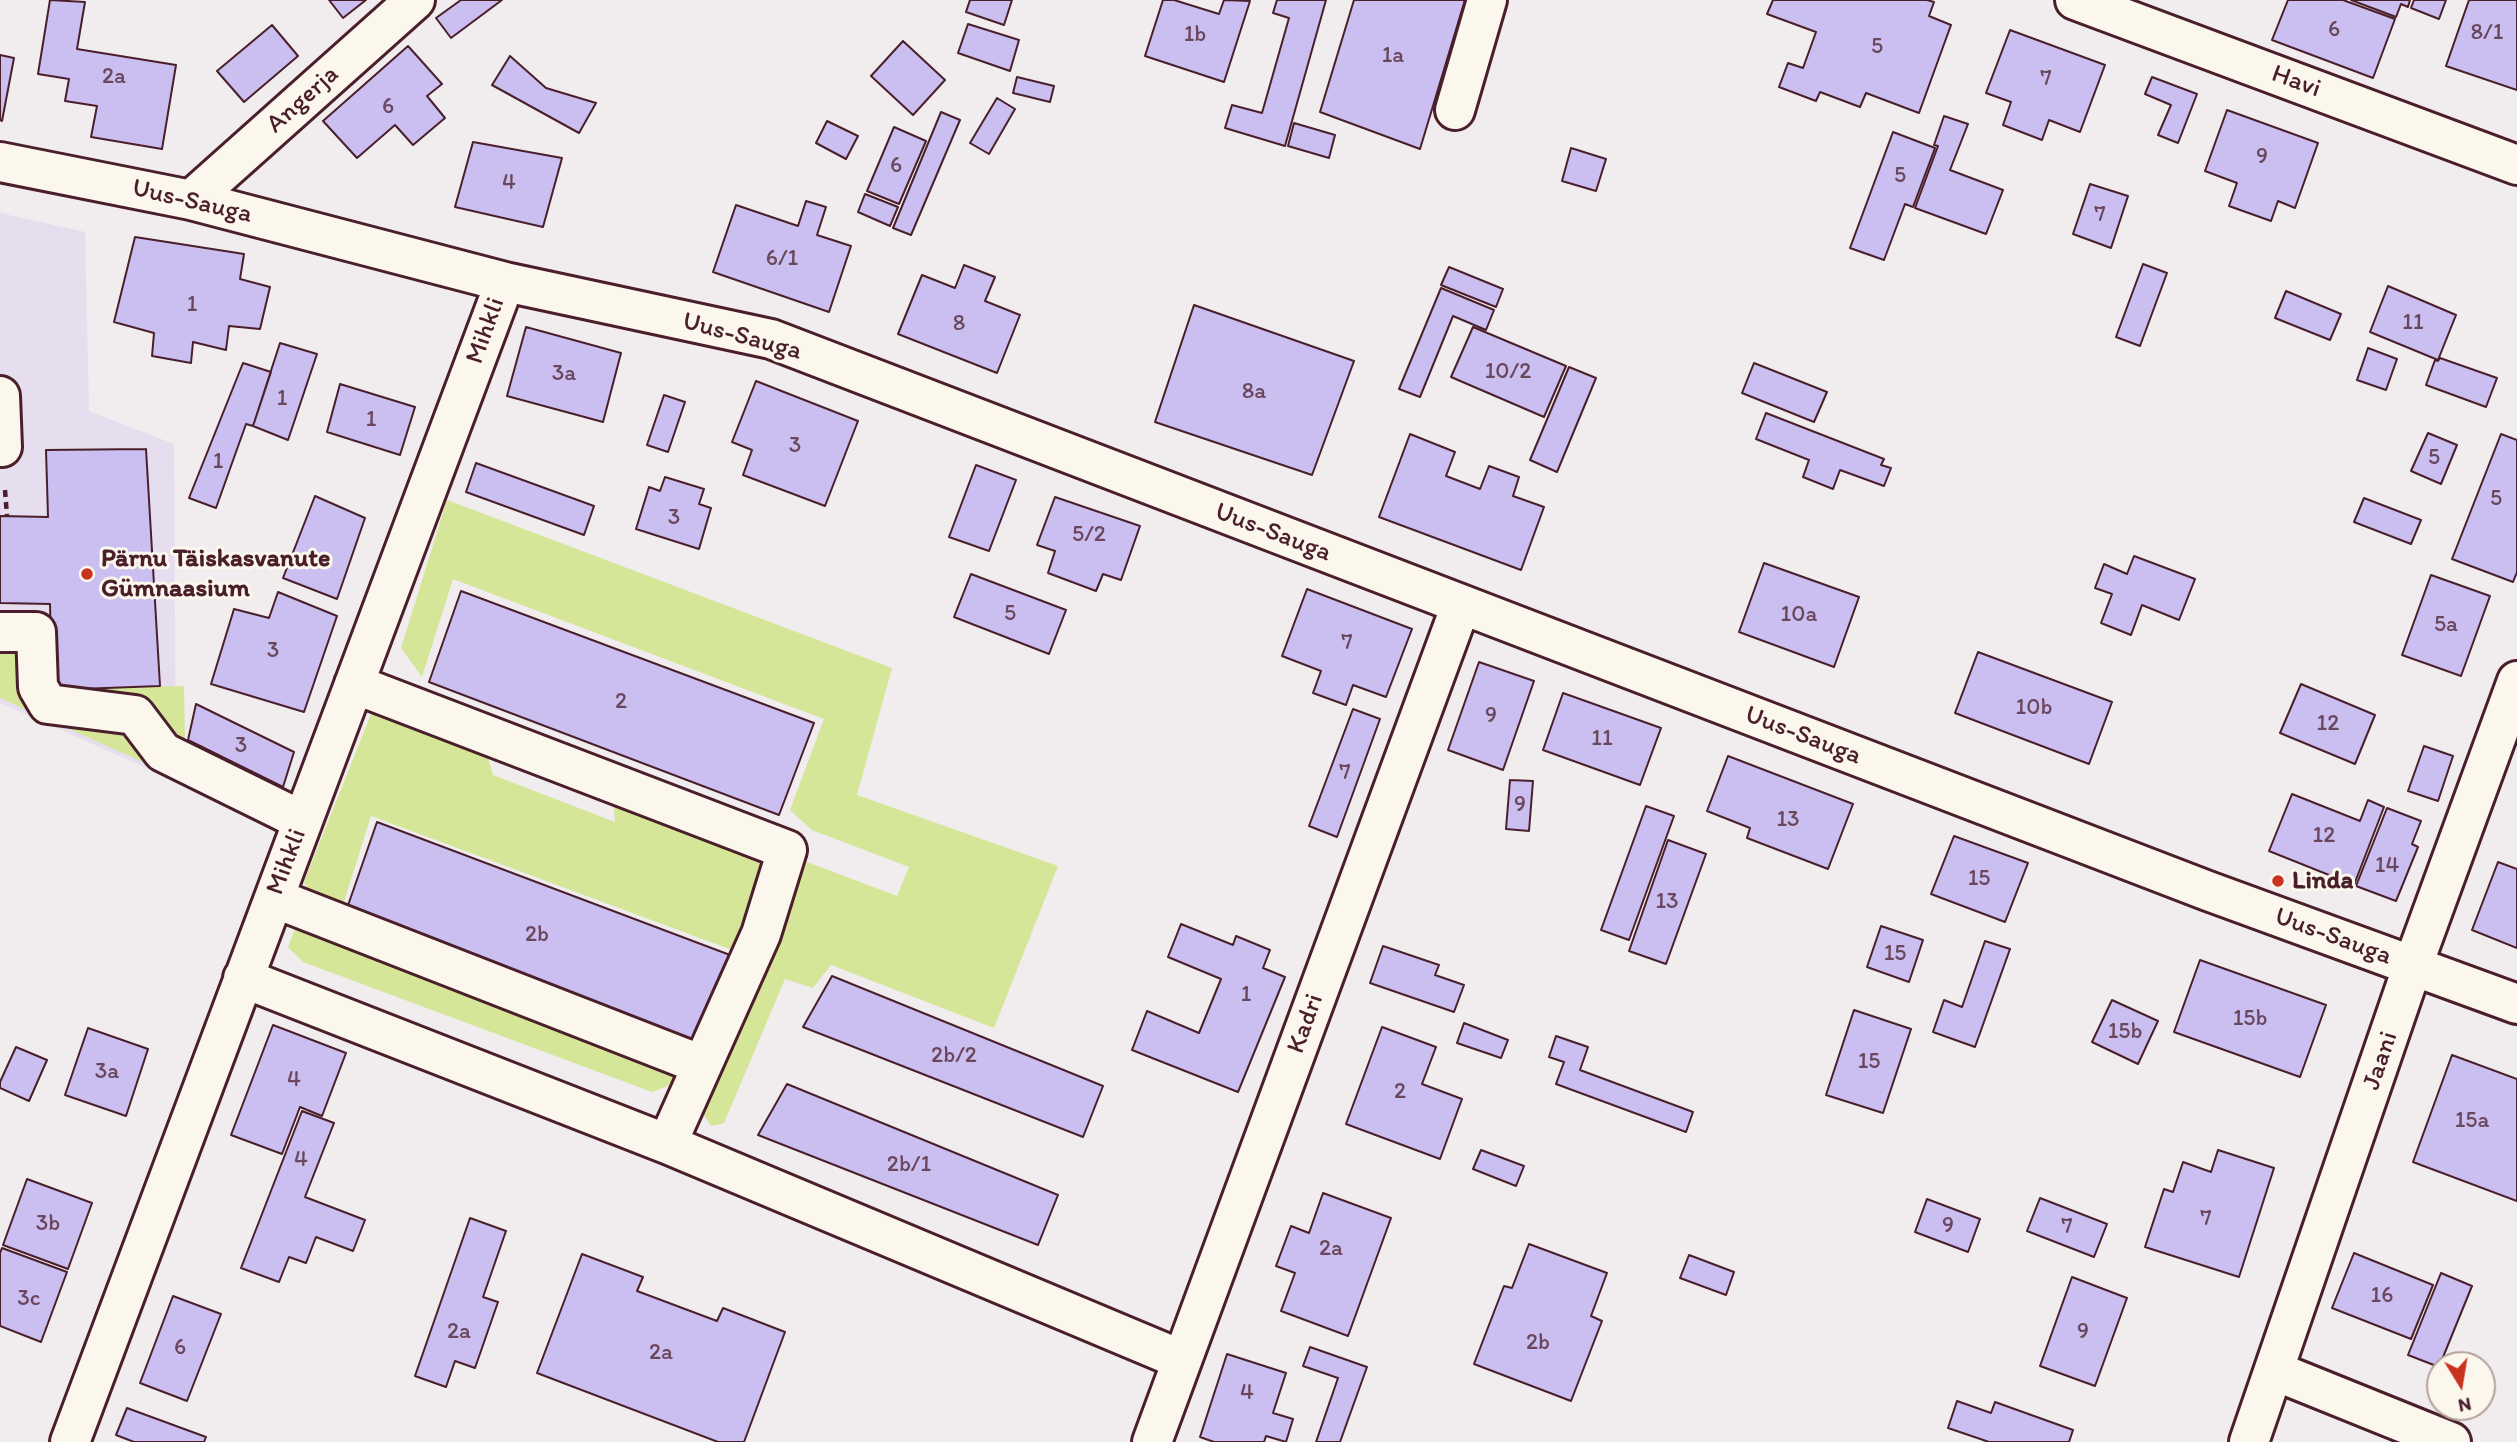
<!DOCTYPE html>
<html>
<head>
<meta charset="utf-8">
<style>
	body { margin:0 }
	#map { position:relative; width:2517px; height:1442px; overflow:hidden; background:#f1eced; font-family:Itim,sans-serif }
	canvas { display:block }
	.north { position:absolute; left:2426px; top:1351px; width:70px; height:70px; box-sizing:border-box; background:#fbf7ec; border:2px solid #b4a19f; border-radius:50%; rotate:169deg; font-size:19px; font-weight:700; line-height:28px; text-align:center; color:#4a1f2b }
	.north::after { content:''; display:block; margin:auto; width:24px; height:32px; background:#c8321e; clip-path:polygon(50% 0,100% 100%,50% 72%,0 100%) }
</style>
</head>
<body>
<div id="map">
<canvas width="2517" height="1442"></canvas>
<div class="north">N</div>
</div>
<script>
const ctx = document.querySelector('canvas').getContext('2d');
ctx.lineJoin = 'round';
function paint(path, color) { ctx.fillStyle = color; ctx.fill(path, 'evenodd'); }
const shape = rows => new Path2D(rows.map(r => 'M' + r).join(''));
function trace(path, color, width, dash) { ctx.strokeStyle = color; ctx.lineWidth = width; ctx.lineCap = dash ? 'butt' : 'round'; ctx.setLineDash(dash || []); ctx.stroke(path); }
function write(font, color, halo, rows, align = 'center') {
  ctx.font = font + ' Itim,sans-serif'; ctx.lineWidth = 6; ctx.setLineDash([]); ctx.textBaseline = 'middle'; ctx.strokeStyle = halo; ctx.fillStyle = color; for (const [text, x, y, turn = 0] of rows) {
    ctx.save(); ctx.translate(x, y); ctx.rotate((+turn || 0) * Math.PI / 180); ctx.textAlign = isNaN(turn) ? turn : align; if (halo) ctx.strokeText(text, 0, 0); ctx.fillText(text, 0, 0); ctx.restore();
  }
}
const built = shape([
	[0,213,85,232,89,411,174,444,176,781,0,703]
]);
const green = shape([
	[447,500,892,668,857,795,1058,866,994,1028,831,965,813,988,785,979,724,1123,711,1126,698,1106,807,862,897,896,909,867,812,830,790,810,824,719,453,579,422,677,401,648],
	[0,646,22,647,22,691,184,686,185,742,255,812,0,698],
	[373,709,483,742,493,775,615,822,613,795,759,853,760,868,732,950,371,816,341,911,313,900,304,882],
	[297,924,674,1066,677,1077,668,1086,652,1092,303,962,288,947]
]);
const building = shape([
	[50,0,85,2,77,49,176,65,162,149,91,137,97,106,65,101,69,79,38,74,50,0],
	[329,0,366,0,343,18,329,0],
	[461,0,502,0,451,38,436,18,461,0],
	[970,0,1012,0,1004,25,966,12,970,0],
	[1163,0,1174,0,1219,14,1224,0,1250,1,1224,82,1145,56,1163,0],
	[1277,0,1326,0,1285,146,1225,128,1232,105,1262,113,1289,18,1273,13,1277,0],
	[1354,0,1465,0,1420,149,1320,112,1354,0],
	[1773,0,1927,0,1934,2,1929,16,1951,25,1919,113,1866,93,1860,107,1820,92,1816,101,1779,87,1788,63,1803,68,1816,32,1767,14,1773,0],
	[2288,0,2343,0,2395,19,2373,78,2272,40,2288,0],
	[2351,0,2410,0,2408,7,2401,4,2396,17,2351,0],
	[2414,0,2446,0,2439,19,2411,8,2414,0],
	[2469,0,2517,0,2517,90,2446,66,2469,0],
	[968,24,1019,40,1010,71,958,53,968,24],
	[272,25,298,56,244,102,217,71,272,25],
	[2010,30,2105,65,2080,132,2049,120,2042,140,2003,125,2011,102,1986,93,2010,30],
	[903,41,945,80,913,115,871,76,903,41],
	[408,46,442,84,427,96,445,118,413,145,395,125,357,158,323,121,408,46],
	[0,55,14,58,2,121,0,120,0,55],
	[510,56,546,88,596,103,579,133,492,85,510,56],
	[1017,77,1054,86,1050,102,1013,93,1017,77],
	[2152,77,2197,94,2178,143,2158,135,2171,105,2145,94,2152,77],
	[997,98,1015,109,989,154,970,143,997,98],
	[2227,110,2318,143,2295,208,2278,201,2271,221,2229,206,2237,183,2205,171,2227,110],
	[941,112,960,120,911,235,893,228,941,112],
	[1944,116,1968,124,1950,170,2003,190,1986,234,1915,208,1938,146,1934,145,1944,116],
	[827,121,858,136,846,159,816,143,827,121],
	[1294,123,1335,135,1329,158,1288,146,1294,123],
	[894,127,926,141,899,204,867,191,894,127],
	[1893,132,1935,148,1913,207,1905,204,1884,260,1850,248,1893,132],
	[473,142,562,158,543,227,455,207,473,142],
	[1571,148,1606,159,1596,191,1562,181,1571,148],
	[2090,184,2128,196,2111,248,2073,234,2090,184],
	[865,194,898,207,890,226,858,212,865,194],
	[806,201,826,207,817,235,851,246,829,312,713,272,736,205,798,226,806,201],
	[135,237,244,254,240,279,270,287,260,329,229,326,226,350,193,342,191,363,152,356,154,333,114,322,135,237],
	[2143,264,2167,273,2140,346,2116,337,2143,264],
	[964,265,995,277,985,301,1020,315,997,373,898,334,922,275,955,288,964,265],
	[1449,267,1503,289,1496,307,1441,285,1449,267],
	[2388,286,2456,315,2438,360,2370,332,2388,286],
	[1441,288,1494,310,1486,330,1453,316,1420,397,1399,389,1441,288],
	[2286,291,2341,314,2330,340,2275,318,2286,291],
	[1194,305,1354,361,1312,475,1155,422,1194,305],
	[526,327,621,353,603,422,507,396,526,327],
	[1473,327,1566,366,1544,417,1451,377,1473,327],
	[280,343,317,354,288,440,253,426,280,343],
	[2368,348,2397,359,2386,390,2357,380,2368,348],
	[2440,358,2497,378,2486,407,2426,385,2435,360,2438,361,2440,358],
	[243,363,271,372,253,426,246,424,216,508,189,498,243,363],
	[1754,363,1827,392,1814,422,1742,393,1754,363],
	[1569,367,1596,378,1557,472,1530,460,1569,367],
	[756,381,858,421,825,506,743,475,752,450,732,442,756,381],
	[340,384,415,407,400,455,327,432,340,384],
	[664,395,685,402,668,452,647,445,664,395],
	[1766,413,1884,459,1881,465,1891,468,1884,486,1840,470,1833,489,1803,477,1809,460,1756,439,1766,413],
	[2428,433,2457,445,2441,484,2411,471,2428,433],
	[1410,434,1455,452,1446,476,1480,489,1489,466,1519,477,1513,496,1544,507,1521,570,1379,517,1410,434],
	[2501,434,2517,440,2517,572,2513,582,2452,559,2501,434],
	[146,449,160,686,52,690,50,604,0,603,0,516,48,517,46,450,146,449],
	[476,463,594,506,584,535,466,492,476,463],
	[976,465,1016,480,989,551,949,537,976,465],
	[665,477,704,489,699,504,711,508,699,549,636,529,649,487,660,491,665,477],
	[315,496,365,518,337,599,283,578,315,496],
	[1055,497,1140,526,1121,580,1103,574,1096,591,1048,573,1055,551,1037,545,1055,497],
	[2364,498,2421,520,2411,544,2354,522,2364,498],
	[2134,556,2195,579,2179,620,2142,605,2131,635,2101,623,2112,594,2095,588,2104,564,2127,574,2134,556],
	[1764,563,1859,597,1834,667,1739,632,1764,563],
	[971,574,1066,610,1049,654,954,617,971,574],
	[2431,575,2490,596,2461,676,2402,655,2431,575],
	[1307,589,1412,629,1386,697,1353,685,1346,705,1313,693,1321,671,1282,656,1307,589],
	[461,591,814,723,779,815,429,682,461,591],
	[278,592,337,616,304,712,211,684,234,609,269,618,278,592],
	[1978,652,2112,702,2089,764,1955,713,1978,652],
	[1479,662,1534,681,1503,770,1448,750,1479,662],
	[2301,684,2375,715,2355,764,2280,733,2301,684],
	[1563,693,1661,728,1640,785,1543,750,1563,693],
	[196,704,294,752,283,787,188,740,196,704],
	[1353,709,1380,719,1337,837,1309,826,1353,709],
	[2424,746,2453,756,2438,801,2408,791,2424,746],
	[1728,756,1853,804,1828,869,1747,838,1750,828,1707,811,1728,756],
	[1510,780,1533,781,1529,831,1506,829,1510,780],
	[2292,794,2360,821,2368,800,2384,807,2354,885,2269,851,2292,794],
	[1646,806,1674,816,1629,940,1601,930,1646,806],
	[2387,808,2421,821,2412,844,2418,847,2396,901,2356,886,2387,808],
	[377,822,730,955,695,1048,345,914,377,822],
	[1954,836,2028,863,2005,922,1931,894,1954,836],
	[1668,840,1706,854,1666,964,1629,951,1668,840],
	[2498,862,2517,869,2517,948,2472,930,2498,862],
	[1181,924,1233,945,1236,936,1270,950,1263,968,1285,977,1238,1092,1132,1050,1147,1011,1199,1033,1221,979,1168,957,1181,924],
	[1881,926,1923,940,1909,982,1867,967,1881,926],
	[1985,941,2010,949,1975,1047,1933,1032,1944,1000,1962,1007,1985,941],
	[1383,946,1439,965,1435,975,1464,985,1454,1012,1370,983,1383,946],
	[2200,960,2326,1005,2300,1077,2174,1032,2200,960],
	[832,976,1103,1086,1083,1137,803,1027,832,976],
	[2112,1000,2158,1021,2138,1064,2092,1042,2112,1000],
	[1854,1010,1911,1029,1883,1113,1826,1095,1854,1010],
	[1464,1023,1508,1040,1501,1058,1457,1043,1464,1023],
	[273,1025,346,1053,322,1116,300,1107,282,1154,231,1135,273,1025],
	[1382,1027,1436,1047,1422,1084,1462,1099,1440,1159,1346,1124,1382,1027],
	[88,1028,148,1049,126,1116,65,1095,88,1028],
	[1556,1036,1588,1047,1580,1070,1693,1112,1686,1132,1556,1084,1564,1062,1549,1057,1556,1036],
	[16,1047,47,1060,29,1101,0,1088,0,1082,16,1047],
	[2452,1055,2517,1079,2517,1201,2413,1162,2452,1055],
	[787,1084,1058,1195,1038,1245,758,1135,787,1084],
	[302,1111,334,1123,305,1197,365,1220,353,1251,316,1237,306,1263,289,1257,279,1282,241,1268,302,1111],
	[1481,1150,1524,1166,1516,1186,1473,1169,1481,1150],
	[2218,1150,2274,1168,2239,1277,2145,1247,2164,1189,2173,1192,2183,1162,2211,1172,2218,1150],
	[27,1179,92,1203,68,1269,3,1245,27,1179],
	[1323,1193,1391,1218,1348,1336,1281,1311,1295,1273,1276,1266,1291,1226,1309,1233,1323,1193],
	[2040,1198,2107,1224,2094,1257,2027,1231,2040,1198],
	[1927,1199,1980,1219,1968,1252,1915,1232,1927,1199],
	[470,1218,506,1231,483,1297,498,1302,475,1368,455,1361,446,1387,415,1376,470,1218],
	[1529,1244,1607,1273,1591,1316,1602,1321,1571,1401,1474,1364,1504,1286,1512,1288,1529,1244],
	[2,1248,67,1272,41,1342,0,1326,0,1253,2,1248],
	[2354,1253,2433,1285,2411,1339,2332,1308,2354,1253],
	[582,1254,643,1277,637,1291,717,1321,723,1308,785,1332,744,1442,718,1442,537,1373,582,1254],
	[1689,1255,1734,1272,1726,1295,1680,1278,1689,1255],
	[2441,1273,2472,1286,2439,1367,2408,1355,2441,1273],
	[2072,1277,2127,1298,2095,1386,2040,1366,2072,1277],
	[173,1296,221,1314,187,1401,140,1383,173,1296],
	[1310,1347,1367,1367,1340,1442,1316,1442,1338,1378,1303,1366,1310,1347],
	[1227,1354,1286,1373,1273,1413,1293,1419,1286,1442,1266,1436,1264,1442,1214,1442,1200,1437,1227,1354],
	[1957,1401,1991,1413,1995,1402,2073,1430,2069,1442,1989,1442,1948,1428,1957,1401],
	[127,1408,206,1437,204,1442,134,1442,116,1435,127,1408]
]);
const path = shape([
	[5,490,7,516]
]);
const minor = shape([
	[2075,0,2517,165],
	[1455,110,1487,0],
	[0,162,191,200,505,282,771,339,2208,891,2517,1004],
	[191,200,415,0],
	[0,396,2,447],
	[0,632,36,632,38,687,48,704,135,715,163,752,303,821],
	[354,684,787,850,761,934,667,1144],
	[274,898,702,1065],
	[243,978,667,1144,1182,1360],
	[2275,1371,2451,1442],
	[70,1442,505,282],
	[1152,1442,1461,605],
	[2249,1442,2413,965,2517,681]
]);
const markers = [
	[87,574,7,"#c8321e"],
	[2278,881,7,"#c8321e"]
];
const numberNames = [
	["6",2334,30],
	["8/1",2487,33],
	["1b",1195,35],
	["5",1877,47],
	["1a",1393,56],
	["2a",114,77],
	["7",2046,79],
	["6",388,107],
	["9",2262,157],
	["6",896,166],
	["5",1900,176],
	["4",509,183],
	["7",2100,215],
	["6/1",782,259],
	["1",192,305],
	["11",2413,323],
	["8",959,324],
	["10/2",1508,372],
	["3a",564,374],
	["8a",1254,392],
	["1",282,399],
	["1",371,420],
	["3",795,446],
	["5",2434,458],
	["1",218,462],
	["5",2496,499],
	["3",674,518],
	["5/2",1089,535],
	["5",1010,614],
	["10a",1799,615],
	["5a",2446,625],
	["7",1347,643],
	["3",273,651],
	["2",621,702],
	["10b",2034,708],
	["9",1491,716],
	["12",2328,724],
	["11",1602,739],
	["3",241,746],
	["7",1345,773],
	["9",1520,805],
	["13",1788,820],
	["12",2324,836],
	["14",2387,866],
	["15",1979,879],
	["13",1667,902],
	["2b",537,935],
	["15",1895,954],
	["1",1246,995],
	["15b",2250,1019],
	["15b",2125,1032],
	["2b/2",954,1056],
	["15",1869,1062],
	["3a",107,1072],
	["4",294,1080],
	["2",1400,1092],
	["15a",2472,1121],
	["4",301,1160],
	["2b/1",909,1165],
	["7",2206,1219],
	["3b",48,1224],
	["9",1948,1226],
	["7",2067,1227],
	["2a",1331,1249],
	["16",2382,1296],
	["3c",29,1299],
	["2a",459,1332],
	["9",2083,1332],
	["2b",1538,1343],
	["6",180,1348],
	["2a",661,1353],
	["4",1247,1393]
];
const streetNames = [
	["Havi",2296,82,20],
	["Angerja",303,100,-42],
	["Uus-Sauga",192,202,13],
	["Mihkli",486,331,-70],
	["Uus-Sauga",742,337,15],
	["Uus-Sauga",1273,533,21],
	["Uus-Sauga",1803,736,21],
	["Mihkli",287,862,-69],
	["Uus-Sauga",2333,937,20],
	["Kadri",1306,1024,-70],
	["Jaani",2381,1061,-71]
];
const poiNames = [
	["Pärnu Täiskasvanute",101,559],
	["Gümnaasium",101,589],
	["Linda",2292,881]
];
paint(built, '#e6deee');
paint(green, '#d5e699');
paint(building, '#cbbff1');
trace(building, '#4a1f2b', 2);
trace(minor, '#4a1f2b', 44);
trace(path, '#4a1f2b', 4.5, [7, 5]);
trace(minor, '#fbf7ec', 38);
for (const [x, y, r, color] of markers) { const dot = new Path2D(); dot.arc(x, y, r, 0, 2 * Math.PI); ctx.fillStyle = color; ctx.fill(dot); trace(dot, '#fbf7ec', 2.5); }
write('23px', '#6a475c', null, numberNames);
write('26px', '#4a1f2b', '#fbf7ec', streetNames);
write('bold 26px', '#4a1f2b', '#fbf7ec', poiNames, 'left');
</script>
</body>
</html>
